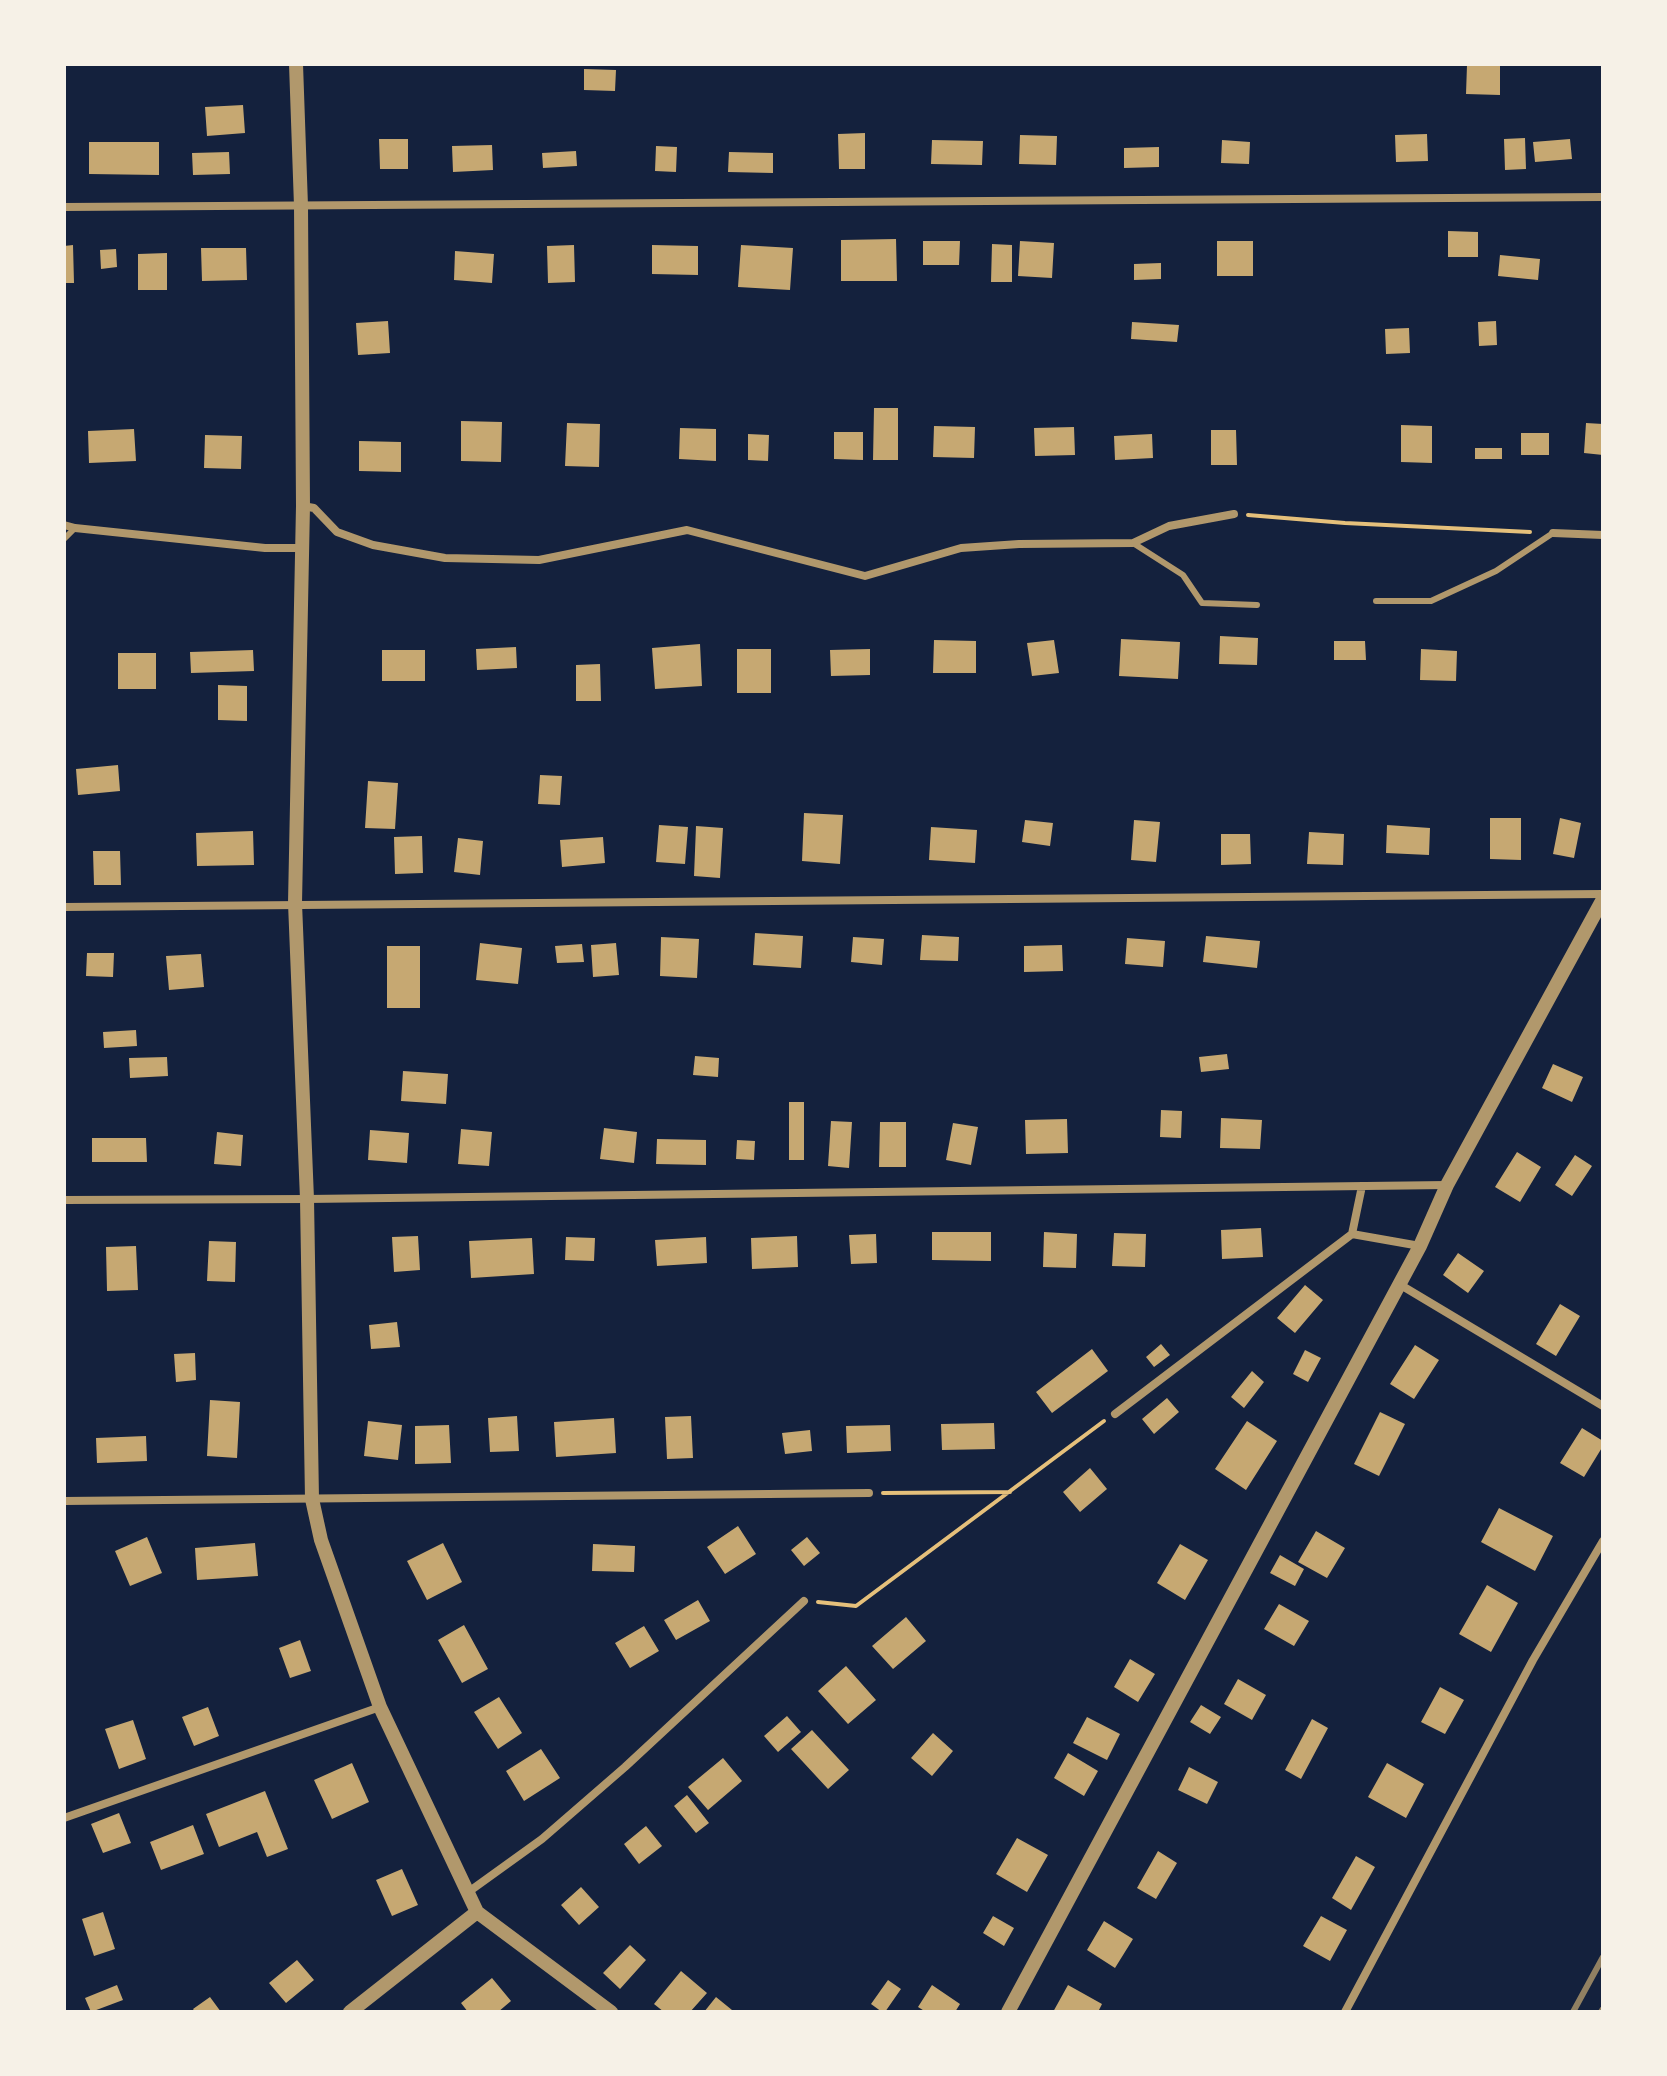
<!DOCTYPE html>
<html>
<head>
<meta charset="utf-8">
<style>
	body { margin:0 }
	#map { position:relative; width:1667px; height:2076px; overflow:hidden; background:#14213d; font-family:"PT Sans",sans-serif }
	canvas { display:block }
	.frame { position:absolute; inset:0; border:66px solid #f6f1e7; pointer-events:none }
</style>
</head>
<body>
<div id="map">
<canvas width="1667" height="2076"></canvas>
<div class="frame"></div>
</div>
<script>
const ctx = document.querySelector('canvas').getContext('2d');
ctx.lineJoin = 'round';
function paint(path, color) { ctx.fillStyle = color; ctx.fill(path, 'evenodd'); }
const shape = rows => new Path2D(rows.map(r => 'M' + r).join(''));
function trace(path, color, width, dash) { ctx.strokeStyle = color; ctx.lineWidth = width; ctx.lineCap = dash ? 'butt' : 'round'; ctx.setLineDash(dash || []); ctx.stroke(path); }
const building = shape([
	[1467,65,1500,65,1500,95,1466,94],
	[584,69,616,70,615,91,584,90],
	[243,105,245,133,207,136,205,107],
	[865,133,865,169,839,169,838,134],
	[1427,134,1428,161,1396,162,1395,135],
	[1020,135,1057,136,1056,165,1019,164],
	[1525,138,1526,169,1505,170,1504,139],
	[379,139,408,139,408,169,380,169],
	[1570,139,1572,159,1535,162,1533,142],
	[932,140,983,141,982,165,931,164],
	[1222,140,1250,142,1249,164,1221,163],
	[89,142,159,142,159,175,89,174],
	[492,145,493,170,453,172,452,146],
	[656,146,677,147,676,172,655,171],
	[1159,147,1159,167,1124,168,1124,148],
	[576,151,577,166,543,168,542,153],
	[229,152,230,174,193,175,192,153],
	[729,152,773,153,773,173,728,172],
	[1448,231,1478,232,1478,257,1448,257],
	[896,239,897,281,841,281,841,240],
	[923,241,960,241,959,265,923,265],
	[1020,241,1054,243,1052,278,1018,276],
	[1217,241,1253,241,1253,276,1217,276],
	[992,244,1012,245,1012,282,991,282],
	[73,245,74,283,64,283,64,246],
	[574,245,575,282,548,283,547,246],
	[652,245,698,246,698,275,652,274],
	[741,245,793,248,790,290,738,287],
	[201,248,246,248,247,280,202,281],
	[116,249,117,267,101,269,100,250],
	[455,251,494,254,492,283,454,280],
	[167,253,167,290,138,290,138,254],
	[1500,255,1540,259,1538,280,1498,276],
	[1161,263,1161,279,1134,280,1134,264],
	[388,321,390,353,358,355,356,323],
	[1496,321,1497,345,1479,346,1478,322],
	[1132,322,1179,325,1177,342,1131,339],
	[1409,328,1410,353,1386,354,1385,329],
	[874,408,898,408,898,460,873,460],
	[461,421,502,422,501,462,461,461],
	[567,423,600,424,599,467,565,466],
	[1586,423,1603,424,1603,455,1584,453],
	[1401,425,1432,426,1432,463,1401,462],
	[934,426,975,427,974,458,933,457],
	[1074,427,1075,455,1035,456,1034,428],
	[680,428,716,429,716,461,679,459],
	[134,429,136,461,89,463,88,431],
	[1211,430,1236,430,1237,465,1211,465],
	[834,432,863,432,863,460,834,459],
	[1521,433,1549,433,1549,455,1521,455],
	[748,434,769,435,768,461,748,460],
	[1152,434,1153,458,1115,460,1114,436],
	[205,435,242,436,241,469,204,468],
	[359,441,401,442,401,472,359,471],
	[1475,448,1502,448,1502,459,1475,459],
	[1220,636,1258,638,1257,665,1219,664],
	[1121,639,1180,642,1178,679,1119,676],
	[934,640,976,641,976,673,933,673],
	[1054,640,1059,673,1032,676,1027,643],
	[1334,641,1365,641,1366,660,1334,660],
	[700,644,702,686,655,689,652,648],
	[516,647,517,668,477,670,476,649],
	[737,649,771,649,771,693,737,693],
	[870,649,870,675,831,676,830,650],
	[1421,649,1457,651,1456,681,1420,680],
	[253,650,254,671,191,673,190,652],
	[382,650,425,650,425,681,382,681],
	[118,653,156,653,156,689,118,689],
	[600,664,601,701,576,701,576,665],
	[218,685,247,686,247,721,218,720],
	[118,765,120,791,78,795,76,769],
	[540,775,562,776,560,805,538,804],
	[368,781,398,783,395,829,365,828],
	[804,813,843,815,840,864,802,861],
	[1490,818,1521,818,1521,860,1490,859],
	[1560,818,1581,823,1574,858,1553,854],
	[1025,820,1053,823,1050,846,1022,842],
	[1134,820,1160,822,1156,862,1131,860],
	[659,825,688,827,685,864,656,862],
	[1387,825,1430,828,1429,855,1386,853],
	[696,826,723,828,720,878,694,876],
	[931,827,977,830,975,863,929,860],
	[253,831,254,865,197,866,196,833],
	[1309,832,1344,834,1343,865,1307,864],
	[1221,834,1250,834,1251,864,1221,865],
	[422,836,423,873,395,874,394,837],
	[603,837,605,863,562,867,560,840],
	[458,838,483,841,480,875,454,872],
	[93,851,120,851,121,885,94,885],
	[755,933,803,936,801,968,753,965],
	[922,935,959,937,958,961,920,960],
	[1206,936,1260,941,1257,968,1203,962],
	[661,937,699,939,697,978,660,976],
	[853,937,884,939,882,965,851,962],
	[1127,938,1165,941,1163,967,1125,964],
	[480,943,522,948,518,984,476,980],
	[616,943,619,975,593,977,591,945],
	[582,944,584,962,557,963,555,946],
	[1062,945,1063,971,1024,972,1024,946],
	[387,946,420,946,420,1008,387,1008],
	[87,953,114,953,113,977,86,976],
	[201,954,204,987,169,990,166,956],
	[136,1030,137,1046,104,1048,103,1032],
	[1227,1054,1229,1069,1201,1072,1199,1057],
	[695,1056,719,1058,718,1077,693,1075],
	[167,1057,168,1076,130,1078,129,1058],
	[1553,1064,1583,1077,1572,1102,1542,1088],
	[403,1071,448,1074,446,1104,401,1101],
	[789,1102,804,1102,804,1160,789,1160],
	[1161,1110,1182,1111,1181,1138,1160,1137],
	[1221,1118,1262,1120,1260,1149,1220,1148],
	[1067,1119,1068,1153,1026,1154,1025,1120],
	[831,1121,852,1122,849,1168,828,1166],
	[880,1122,906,1122,906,1167,879,1167],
	[953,1123,978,1127,971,1165,946,1160],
	[604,1128,637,1132,634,1163,600,1159],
	[461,1129,492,1132,489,1166,458,1164],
	[370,1130,409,1133,407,1163,368,1160],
	[217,1132,243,1135,241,1166,214,1164],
	[92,1138,146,1138,147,1162,92,1162],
	[657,1139,706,1140,706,1165,656,1164],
	[737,1140,755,1141,754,1160,736,1159],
	[1517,1152,1541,1167,1520,1202,1495,1187],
	[1575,1155,1592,1166,1572,1196,1555,1185],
	[1261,1228,1263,1257,1222,1259,1221,1230],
	[932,1232,991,1232,991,1261,932,1260],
	[1044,1232,1077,1234,1076,1268,1043,1267],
	[1114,1233,1146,1234,1145,1267,1112,1266],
	[876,1234,877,1263,851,1264,849,1235],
	[418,1236,420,1270,394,1272,392,1237],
	[797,1236,798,1267,752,1269,751,1238],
	[566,1237,595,1238,594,1261,565,1260],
	[706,1237,707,1263,657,1266,655,1240],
	[532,1238,534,1274,471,1278,469,1241],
	[209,1241,236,1242,235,1282,207,1281],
	[136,1246,138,1290,107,1291,106,1247],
	[1458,1253,1484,1271,1468,1293,1443,1275],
	[1305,1285,1323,1300,1295,1333,1277,1318],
	[1560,1304,1580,1316,1556,1356,1536,1344],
	[397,1322,400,1347,371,1349,369,1325],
	[1161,1344,1170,1355,1154,1367,1146,1357],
	[1415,1345,1439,1360,1414,1399,1390,1384],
	[1092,1349,1108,1371,1052,1413,1036,1392],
	[1305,1350,1321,1358,1308,1382,1293,1374],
	[195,1353,196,1380,176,1382,174,1354],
	[1252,1371,1264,1382,1244,1408,1231,1397],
	[1167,1398,1179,1412,1154,1434,1142,1419],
	[210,1400,240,1402,237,1458,207,1456],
	[1380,1412,1405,1424,1379,1476,1354,1464],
	[517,1416,519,1451,490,1452,488,1418],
	[691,1416,693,1458,667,1459,665,1417],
	[614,1418,616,1453,556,1457,554,1422],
	[368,1421,402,1425,398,1460,364,1456],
	[1247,1421,1277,1441,1246,1490,1215,1469],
	[994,1423,995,1449,942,1450,941,1424],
	[449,1425,451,1463,415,1464,415,1426],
	[890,1425,891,1451,847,1453,846,1426],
	[1582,1428,1603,1441,1603,1446,1584,1477,1560,1463],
	[810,1430,812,1451,785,1454,782,1433],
	[146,1436,147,1461,97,1463,96,1438],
	[1090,1468,1107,1489,1080,1512,1063,1492],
	[1499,1508,1553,1536,1535,1571,1481,1542],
	[738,1526,756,1554,725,1574,707,1547],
	[1316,1531,1345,1548,1327,1578,1298,1562],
	[147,1537,162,1573,130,1586,115,1551],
	[807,1537,820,1553,804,1566,791,1550],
	[255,1543,258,1576,197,1580,195,1548],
	[443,1543,462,1582,427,1600,407,1561],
	[593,1544,635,1546,634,1572,592,1571],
	[1180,1544,1208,1560,1185,1600,1157,1583],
	[1280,1555,1304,1569,1295,1586,1270,1573],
	[1487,1585,1518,1603,1491,1652,1459,1634],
	[698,1600,710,1621,676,1640,664,1620],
	[1279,1604,1309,1621,1294,1646,1264,1629],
	[906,1617,926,1641,893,1669,872,1646],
	[464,1625,488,1669,462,1683,438,1640],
	[644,1626,659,1651,630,1668,615,1643],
	[300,1640,311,1671,290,1678,279,1648],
	[1130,1659,1155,1674,1138,1702,1114,1687],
	[846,1666,876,1700,848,1724,818,1691],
	[1238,1679,1266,1695,1252,1720,1224,1704],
	[1440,1687,1464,1700,1445,1734,1421,1722],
	[499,1697,522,1733,498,1749,474,1712],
	[1201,1705,1221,1717,1210,1734,1190,1722],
	[208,1707,219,1736,194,1746,182,1717],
	[787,1716,801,1732,778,1752,764,1736],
	[1087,1717,1120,1734,1107,1760,1073,1743],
	[1312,1719,1328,1728,1301,1779,1285,1770],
	[133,1720,146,1759,119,1769,105,1729],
	[812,1730,849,1770,828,1789,791,1749],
	[933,1733,953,1751,932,1776,911,1758],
	[541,1749,560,1778,524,1801,506,1771],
	[1068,1753,1098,1771,1084,1796,1054,1778],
	[723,1758,742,1781,708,1810,688,1787],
	[352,1763,369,1802,332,1819,314,1780],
	[1387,1763,1424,1784,1406,1818,1368,1797],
	[1189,1767,1218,1782,1207,1804,1178,1790],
	[265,1791,288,1849,267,1857,257,1832,219,1847,206,1814],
	[687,1795,709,1823,696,1833,674,1806],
	[119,1813,131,1843,103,1853,91,1824],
	[193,1825,204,1854,161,1870,150,1842],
	[646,1826,662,1846,639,1864,624,1844],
	[1017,1838,1048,1855,1027,1892,996,1874],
	[1158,1851,1177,1863,1156,1899,1137,1888],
	[1356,1856,1375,1867,1351,1910,1332,1898],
	[402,1869,418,1905,392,1916,376,1880],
	[581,1887,599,1907,579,1925,561,1905],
	[103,1912,115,1949,94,1956,82,1919],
	[993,1916,1014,1928,1004,1946,983,1933],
	[1321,1916,1347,1930,1330,1961,1303,1946],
	[1104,1921,1133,1939,1115,1968,1087,1950],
	[630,1945,646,1960,620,1989,603,1973],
	[297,1960,314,1980,286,2003,269,1983],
	[681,1971,707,1993,690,2012,664,2012,654,2004],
	[492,1978,511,2001,498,2012,468,2012,461,2003],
	[888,1980,901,1989,885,2012,882,2012,871,2004],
	[117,1985,123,2000,91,2012,85,1998],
	[932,1985,960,2004,955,2012,926,2012,918,2007],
	[1068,1985,1102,2004,1098,2012,1053,2012],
	[210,1997,221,2012,195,2012,193,2009],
	[716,1997,732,2010,730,2012,704,2012]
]);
const path = shape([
	[1248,515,1345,523,1530,532],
	[883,1493,1010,1492],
	[818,1602,856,1606,1104,1421]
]);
const service = shape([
	[64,539,75,528],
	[1133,543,1183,575,1202,603,1257,605],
	[1376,601,1431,601,1496,571,1553,533]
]);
const minor = shape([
	[64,207,1603,197],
	[303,506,314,508,337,532,373,545,445,558,539,560,687,530,865,576,961,548,1019,544,1133,543,1169,526,1234,514],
	[64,525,75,528,265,548,301,548],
	[1553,533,1603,535],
	[64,907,1603,894],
	[64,1200,307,1199,1447,1185],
	[1352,1234,1362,1186],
	[1399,1284,1603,1406],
	[1115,1414,1352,1234,1420,1246],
	[64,1501,869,1493],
	[64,1818,380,1707],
	[467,1893,542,1839,625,1767,804,1601],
	[1345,2012,1533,1660,1603,1541]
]);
const tertiary = shape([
	[296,64,301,206,303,506,295,903,307,1199,312,1499,321,1540,380,1707,477,1912,611,2012],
	[350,2012,477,1912],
	[1008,2012,1420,1246,1447,1185,1603,899]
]);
const rail = shape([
	[1573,2012,1603,1957],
	[1601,2012,1603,2009]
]);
paint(building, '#c6a872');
trace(path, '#e5c07b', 4);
trace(service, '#b1986c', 6);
trace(minor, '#b1986c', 8);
trace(tertiary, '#b1986c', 14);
trace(rail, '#918062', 6);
</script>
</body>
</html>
